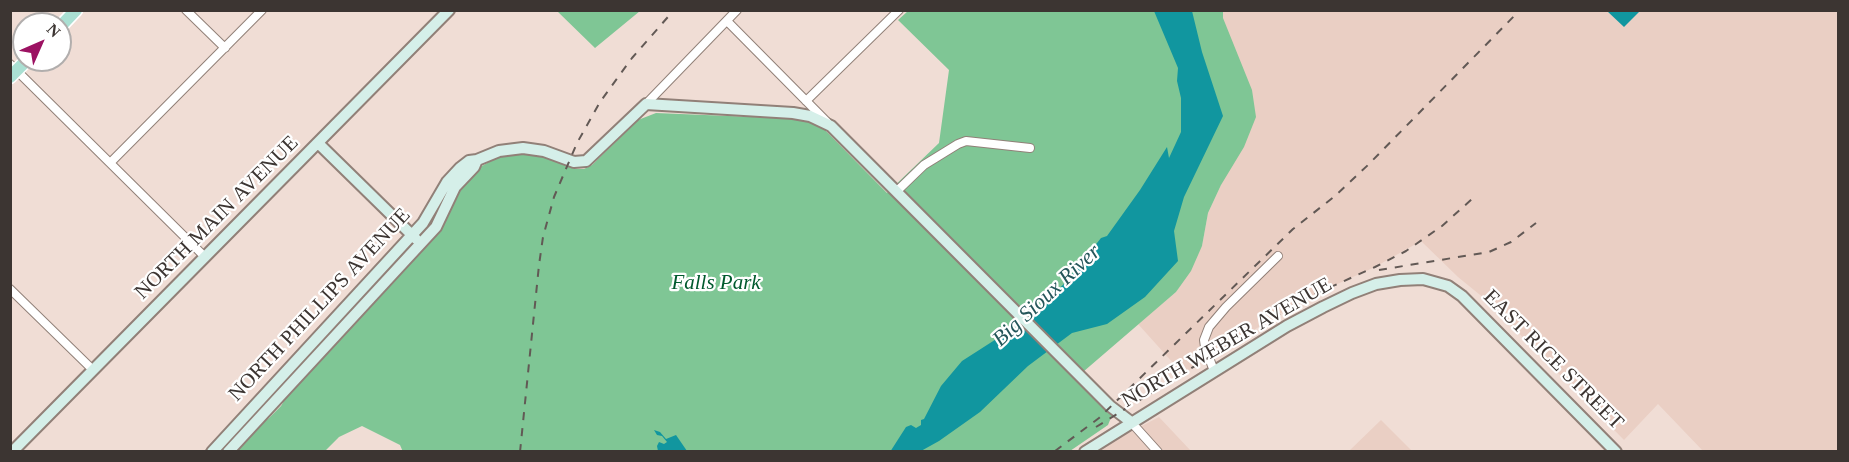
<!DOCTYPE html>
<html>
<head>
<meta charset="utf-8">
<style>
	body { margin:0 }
	#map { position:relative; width:1849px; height:462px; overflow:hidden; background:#f0ddd5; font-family:Georgia,serif }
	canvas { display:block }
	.frame { position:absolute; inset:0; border:12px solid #3c3532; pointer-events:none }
	.north { position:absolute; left:12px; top:12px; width:60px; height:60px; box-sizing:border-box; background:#fff; border:2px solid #b1aead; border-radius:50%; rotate:45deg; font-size:16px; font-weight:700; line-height:24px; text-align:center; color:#3c3532 }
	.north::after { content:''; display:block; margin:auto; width:21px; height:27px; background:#9c1262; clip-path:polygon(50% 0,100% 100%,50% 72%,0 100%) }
</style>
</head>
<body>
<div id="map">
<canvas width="1849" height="462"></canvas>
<div class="frame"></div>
<div class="north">N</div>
</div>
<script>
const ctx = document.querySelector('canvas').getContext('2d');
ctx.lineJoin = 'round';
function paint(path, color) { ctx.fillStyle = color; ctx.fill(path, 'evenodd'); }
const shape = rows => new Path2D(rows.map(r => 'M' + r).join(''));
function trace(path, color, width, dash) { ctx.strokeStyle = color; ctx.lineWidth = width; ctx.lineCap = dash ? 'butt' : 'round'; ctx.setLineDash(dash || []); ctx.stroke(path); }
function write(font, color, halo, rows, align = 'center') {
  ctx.font = font + ' Georgia,serif'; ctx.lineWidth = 4.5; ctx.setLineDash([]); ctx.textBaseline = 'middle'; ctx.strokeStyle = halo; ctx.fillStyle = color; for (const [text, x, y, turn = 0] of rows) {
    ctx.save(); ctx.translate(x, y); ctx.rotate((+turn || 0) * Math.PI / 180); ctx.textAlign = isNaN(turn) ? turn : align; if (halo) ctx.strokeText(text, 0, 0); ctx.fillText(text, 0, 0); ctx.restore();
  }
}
const built = shape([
	[1223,11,1838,11,1838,451,1703,451,1658,404,1624,440,1485,299,1458,277,1421,241,1375,267,1302,300,1183,374,1138,324,1176,292,1202,246,1208,213,1221,185],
	[1159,417,1191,451,1096,452,1115,440],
	[1381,420,1412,451,1349,451]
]);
const green = shape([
	[557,11,640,11,595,48],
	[908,11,1223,11,1223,18,1252,90,1256,117,1244,147,1221,185,1208,213,1202,246,1191,271,1176,292,1076,378,1112,415,1108,425,1070,451,403,452,400,445,362,426,339,437,325,451,233,452,252,431,269,418,281,406,292,387,438,229,455,194,475,170,496,158,519,153,529,154,544,157,575,169,584,169,592,165,638,120,656,113,802,119,823,128,887,193,939,143,949,70,898,20],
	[387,269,369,295,312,356,308,353],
	[300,361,304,364,224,451,217,452]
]);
const water = shape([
	[1154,11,1192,11,1202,52,1223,116,1184,197,1174,231,1178,261,1145,297,1107,324,1072,333,1028,366,980,412,939,441,921,451,890,452,906,427,911,425,916,428,921,425,921,420,924,419,941,386,962,361,1001,336,1011,333,1065,283,1101,238,1107,236,1140,190,1167,147,1169,158,1181,132,1181,98,1177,81,1178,68],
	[1607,11,1640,11,1624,27],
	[654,430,660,432,666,439,676,435,687,451,658,451,657,446,659,442,664,444,667,442,662,436,657,435]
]);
const street = shape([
	[186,10,225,48],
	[727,21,827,122],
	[10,64,205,257],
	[806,101,899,10],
	[646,104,737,10],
	[110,163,262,10],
	[897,191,924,165,958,144,966,141,1030,148],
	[10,289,93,370],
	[1214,371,1205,347,1204,340,1209,327,1226,307,1278,256],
	[1131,422,1158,452]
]);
const secondary = shape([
	[319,144,416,239],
	[12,452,449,10],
	[212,452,423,223,447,182,460,168,469,161,477,160,499,151,523,148,544,151,574,162,586,161,646,104,793,113,810,116,831,126,1110,406,1131,422],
	[228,452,436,227,455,187,474,167,477,160],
	[1085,452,1287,326,1323,307,1352,293,1376,284,1400,280,1423,279,1448,286,1462,296,1616,452]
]);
const primary = shape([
	[60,27,76,10],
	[10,77,27,60]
]);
const rail = shape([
	[1379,270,1489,252,1511,242,1536,223],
	[1096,427,1302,300,1375,267,1406,251,1442,226,1472,199],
	[1055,451,1099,418,1293,229,1335,196,1368,165,1520,10],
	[520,452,539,265,543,237,554,197,577,143,600,102,632,58,674,10]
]);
const streetNames = [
	["NORTH MAIN AVENUE",217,218,-45],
	["NORTH PHILLIPS AVENUE",320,305,-47],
	["NORTH WEBER AVENUE",1227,343,-30],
	["EAST RICE STREET",1553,360,45]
];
const parkNames = [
	["Falls Park",716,283]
];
const waterNames = [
	["Big Sioux River",1047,296,-43]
];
paint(built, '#eacfc4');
paint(green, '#7fc695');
paint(water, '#11969f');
trace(street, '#918078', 10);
trace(secondary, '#918078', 14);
trace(primary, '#fff', 15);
trace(street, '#fff', 8);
trace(secondary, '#d5efe9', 10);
trace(primary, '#aae0d3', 12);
trace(rail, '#625955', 2, [8, 8]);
write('21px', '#3c3532', '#fff', streetNames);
write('italic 21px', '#005a2e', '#fff', parkNames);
write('italic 22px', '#25565a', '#fff', waterNames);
</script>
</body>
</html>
